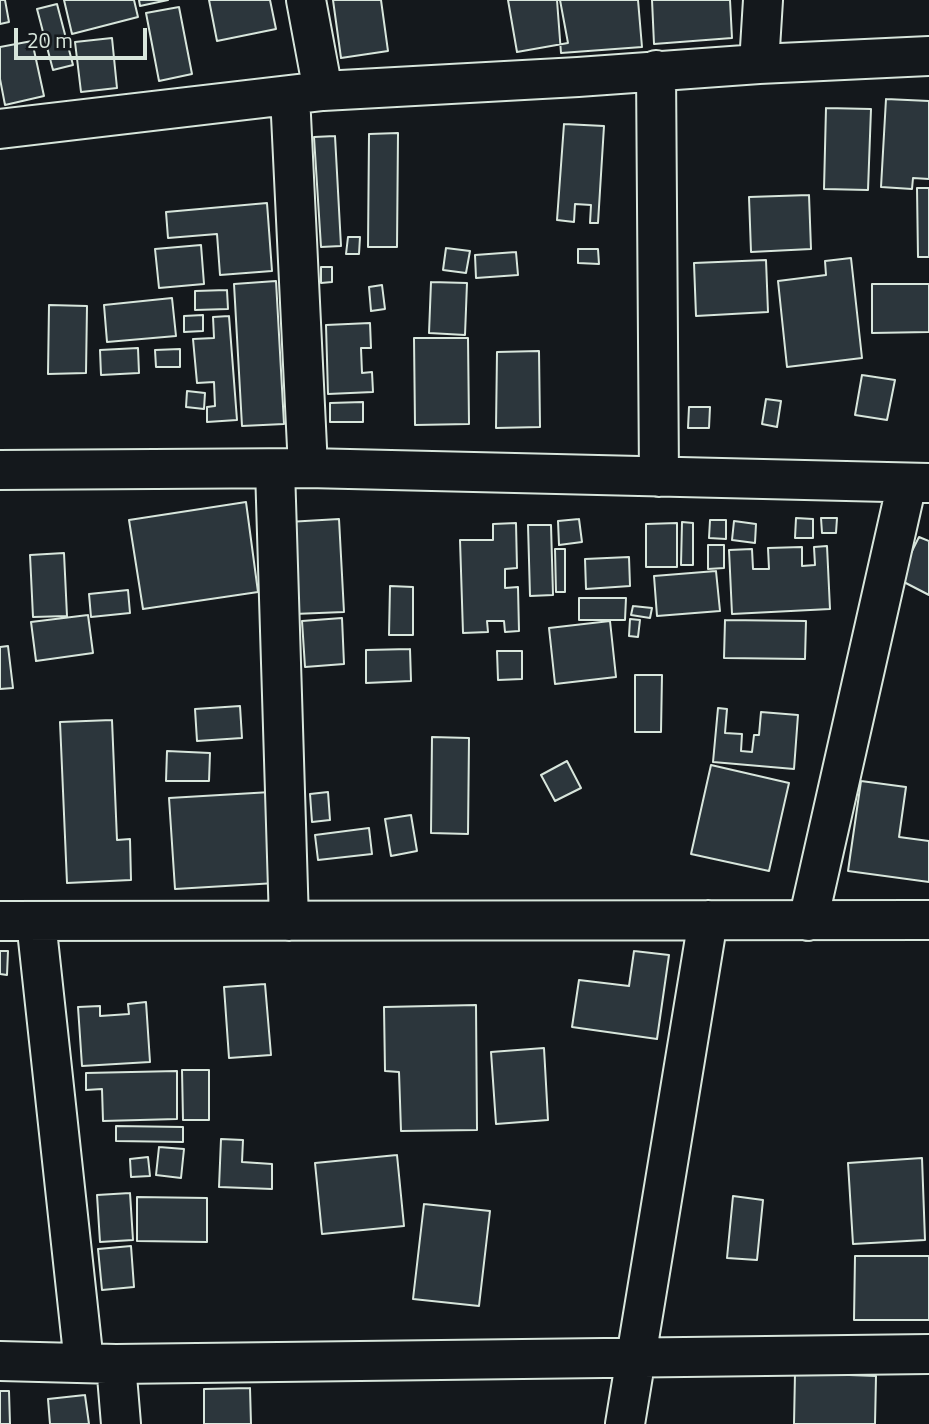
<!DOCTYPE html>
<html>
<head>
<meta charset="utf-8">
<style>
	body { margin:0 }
	#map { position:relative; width:929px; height:1424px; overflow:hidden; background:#14181c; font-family:"Titillium Web",sans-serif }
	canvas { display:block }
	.scale { position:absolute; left:14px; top:28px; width:133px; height:32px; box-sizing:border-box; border:4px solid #d8e6dc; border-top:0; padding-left:9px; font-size:21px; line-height:24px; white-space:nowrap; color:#d8e6dc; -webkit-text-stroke:5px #14181c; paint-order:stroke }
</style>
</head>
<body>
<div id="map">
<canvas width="929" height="1424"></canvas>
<div class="scale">20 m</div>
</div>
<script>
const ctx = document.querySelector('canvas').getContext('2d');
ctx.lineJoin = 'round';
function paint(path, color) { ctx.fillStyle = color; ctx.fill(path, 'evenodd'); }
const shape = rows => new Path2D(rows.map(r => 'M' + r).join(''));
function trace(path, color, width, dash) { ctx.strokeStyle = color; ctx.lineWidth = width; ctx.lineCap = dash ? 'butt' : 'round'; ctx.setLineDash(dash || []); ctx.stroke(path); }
const building = shape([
	[0,0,5,0,9,22,0,24,0,0],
	[64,0,134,0,138,17,72,34,64,0],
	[139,0,168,0,140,6,139,0],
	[209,0,270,0,276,29,217,41,209,0],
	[333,0,381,0,388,51,341,58,333,0],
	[508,0,560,0,568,43,517,52,508,0],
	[557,0,638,0,642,47,561,53,557,0],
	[652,0,730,0,732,38,654,44,652,0],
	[57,4,73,65,53,70,37,9,57,4],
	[179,7,192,74,159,81,146,13,179,7],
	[112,38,117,88,81,92,75,42,112,38],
	[32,41,44,96,5,105,0,79,0,47,32,41],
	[886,99,929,101,929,179,913,178,912,189,881,187,886,99],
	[826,108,871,109,868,190,824,189,826,108],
	[564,124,604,126,598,223,590,223,591,205,575,204,574,222,557,220,564,124],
	[398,133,397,247,368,247,369,134,398,133],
	[335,136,341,246,321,247,314,137,335,136],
	[917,188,929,188,929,257,918,257,917,188],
	[809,195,811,249,751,252,749,197,809,195],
	[267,203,272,271,220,275,217,234,168,238,166,212,267,203],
	[348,237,360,237,359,254,346,254,348,237],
	[201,245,204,284,159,288,155,249,201,245],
	[446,248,470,251,466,273,443,270,446,248],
	[578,249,598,249,599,264,578,263,578,249],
	[516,252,518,275,476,278,475,255,516,252],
	[851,258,862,358,787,367,778,281,826,275,825,261,851,258],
	[766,260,768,312,696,316,694,263,766,260],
	[321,267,332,267,332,282,321,283,321,267],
	[276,281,284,424,242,426,234,284,276,281],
	[431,282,467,283,465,335,429,333,431,282],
	[872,284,929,284,929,332,872,333,872,284],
	[382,285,385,309,371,311,369,287,382,285],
	[227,290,228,309,195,310,195,291,227,290],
	[172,298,176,336,107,342,104,305,172,298],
	[49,305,87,306,86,373,48,374,49,305],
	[203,315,203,331,184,332,184,316,203,315],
	[229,316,237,420,207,422,207,407,215,406,214,382,197,383,193,339,214,338,213,317,229,316],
	[370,323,371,348,361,348,362,373,372,372,373,392,328,394,326,325,370,323],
	[414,338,468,338,469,424,415,425,414,338],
	[138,348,139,373,101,375,100,350,138,348],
	[180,349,180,367,156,367,155,350,180,349],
	[539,351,540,427,496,428,497,352,539,351],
	[862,375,895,380,887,420,855,415,862,375],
	[187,391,205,393,204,409,186,407,187,391],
	[766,399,781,401,777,427,762,424,766,399],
	[363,402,363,422,330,422,330,403,363,402],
	[689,407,710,407,709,428,688,428,689,407],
	[246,502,258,592,143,609,129,520,246,502],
	[796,518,813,519,813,538,795,538,796,518],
	[821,518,837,518,836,533,822,533,821,518],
	[339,519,344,612,294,614,288,522,339,519],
	[579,519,582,542,559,545,558,521,579,519],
	[710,520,726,520,726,539,709,538,710,520],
	[734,521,756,524,755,543,732,540,734,521],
	[682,522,693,523,693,565,681,565,682,522],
	[516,523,517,568,505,569,505,588,518,587,519,631,505,632,504,621,487,621,488,632,463,633,460,540,493,540,493,524,516,523],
	[677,523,677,567,646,567,646,524,677,523],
	[528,525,551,525,553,595,530,596,528,525],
	[919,537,929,541,929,595,898,579,919,537],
	[708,545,724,545,724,568,708,569,708,545],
	[827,546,830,609,732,614,729,550,752,549,753,569,769,569,768,548,802,547,802,566,815,565,814,547,827,546],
	[555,549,565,549,565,592,556,592,555,549],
	[64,553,67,616,33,617,30,555,64,553],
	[629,557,630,586,586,589,585,559,629,557],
	[716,571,720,611,657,616,654,576,716,571],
	[390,586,413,587,413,635,389,635,390,586],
	[128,590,130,613,91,617,89,594,128,590],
	[579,598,626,598,625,620,579,620,579,598],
	[633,606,652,608,650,618,631,615,633,606],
	[88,615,93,653,36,661,31,622,88,615],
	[342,618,344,664,305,667,302,621,342,618],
	[630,619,640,620,638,637,629,636,630,619],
	[725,620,806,621,805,659,724,658,725,620],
	[610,621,616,677,555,684,549,628,610,621],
	[8,646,13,688,0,689,0,647,8,646],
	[410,649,411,681,366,683,366,650,410,649],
	[497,651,522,651,522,679,498,680,497,651],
	[635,675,662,675,661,732,635,732,635,675],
	[240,706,242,738,197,741,195,709,240,706],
	[718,708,727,709,725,733,742,734,741,751,752,752,754,735,759,735,761,712,798,715,794,769,713,762,718,708],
	[112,720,117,840,130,839,131,880,67,883,60,722,112,720],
	[432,737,469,738,468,834,431,833,432,737],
	[167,751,210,753,209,781,166,781,167,751],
	[567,761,581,788,555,801,541,775,567,761],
	[711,765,789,783,769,871,691,854,711,765],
	[861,781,906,787,899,837,929,841,929,882,848,871,861,781],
	[271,792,276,883,175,889,169,798,271,792],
	[328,792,330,820,312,822,310,794,328,792],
	[411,815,417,851,391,856,385,819,411,815],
	[369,828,372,854,318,860,315,835,369,828],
	[0,951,8,951,7,975,0,974,0,951],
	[634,951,669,955,657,1039,572,1027,579,980,629,986,634,951],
	[265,984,271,1055,229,1058,224,987,265,984],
	[146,1002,150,1062,82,1066,78,1007,100,1006,100,1016,129,1014,128,1004,146,1002],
	[476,1005,477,1130,401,1131,399,1072,385,1071,384,1007,476,1005],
	[544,1048,548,1120,496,1124,491,1052,544,1048],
	[182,1070,209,1070,209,1120,183,1120,182,1070],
	[177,1071,177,1119,103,1121,102,1089,86,1090,86,1073,177,1071],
	[116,1126,183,1127,183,1142,116,1141,116,1126],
	[221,1139,243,1140,242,1162,272,1164,272,1189,219,1187,221,1139],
	[159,1147,184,1149,181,1178,156,1175,159,1147],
	[397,1155,404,1226,322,1234,315,1163,397,1155],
	[148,1157,150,1176,131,1177,130,1159,148,1157],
	[922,1158,925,1240,853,1244,848,1163,922,1158],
	[130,1193,133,1240,100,1242,97,1195,130,1193],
	[733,1196,763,1200,757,1260,727,1258,733,1196],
	[137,1197,207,1198,207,1242,137,1241,137,1197],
	[424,1204,490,1211,479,1306,413,1299,424,1204],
	[131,1246,134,1287,102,1290,98,1249,131,1246],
	[855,1256,929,1256,929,1320,854,1320,855,1256],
	[795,1373,876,1376,875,1424,794,1424,795,1373],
	[250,1388,251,1424,204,1424,204,1389,250,1388],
	[0,1391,9,1391,10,1424,0,1424,0,1391],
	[85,1395,89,1424,50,1424,48,1399,85,1395]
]);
const minor = shape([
	[306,0,323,91],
	[759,64,763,0],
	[656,70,659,477],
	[290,95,308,468],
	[0,129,323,91,578,77,759,64,929,56],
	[275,469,289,921],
	[0,470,308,468,929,483],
	[0,921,929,920],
	[36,921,84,1363],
	[808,921,907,483],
	[0,1361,116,1364,929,1354],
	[116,1364,121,1424],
	[625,1424,708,920]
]);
paint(building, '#2c363c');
trace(building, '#d8e6dc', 2);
trace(minor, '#d8e6dc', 42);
trace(minor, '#14181c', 38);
</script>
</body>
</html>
